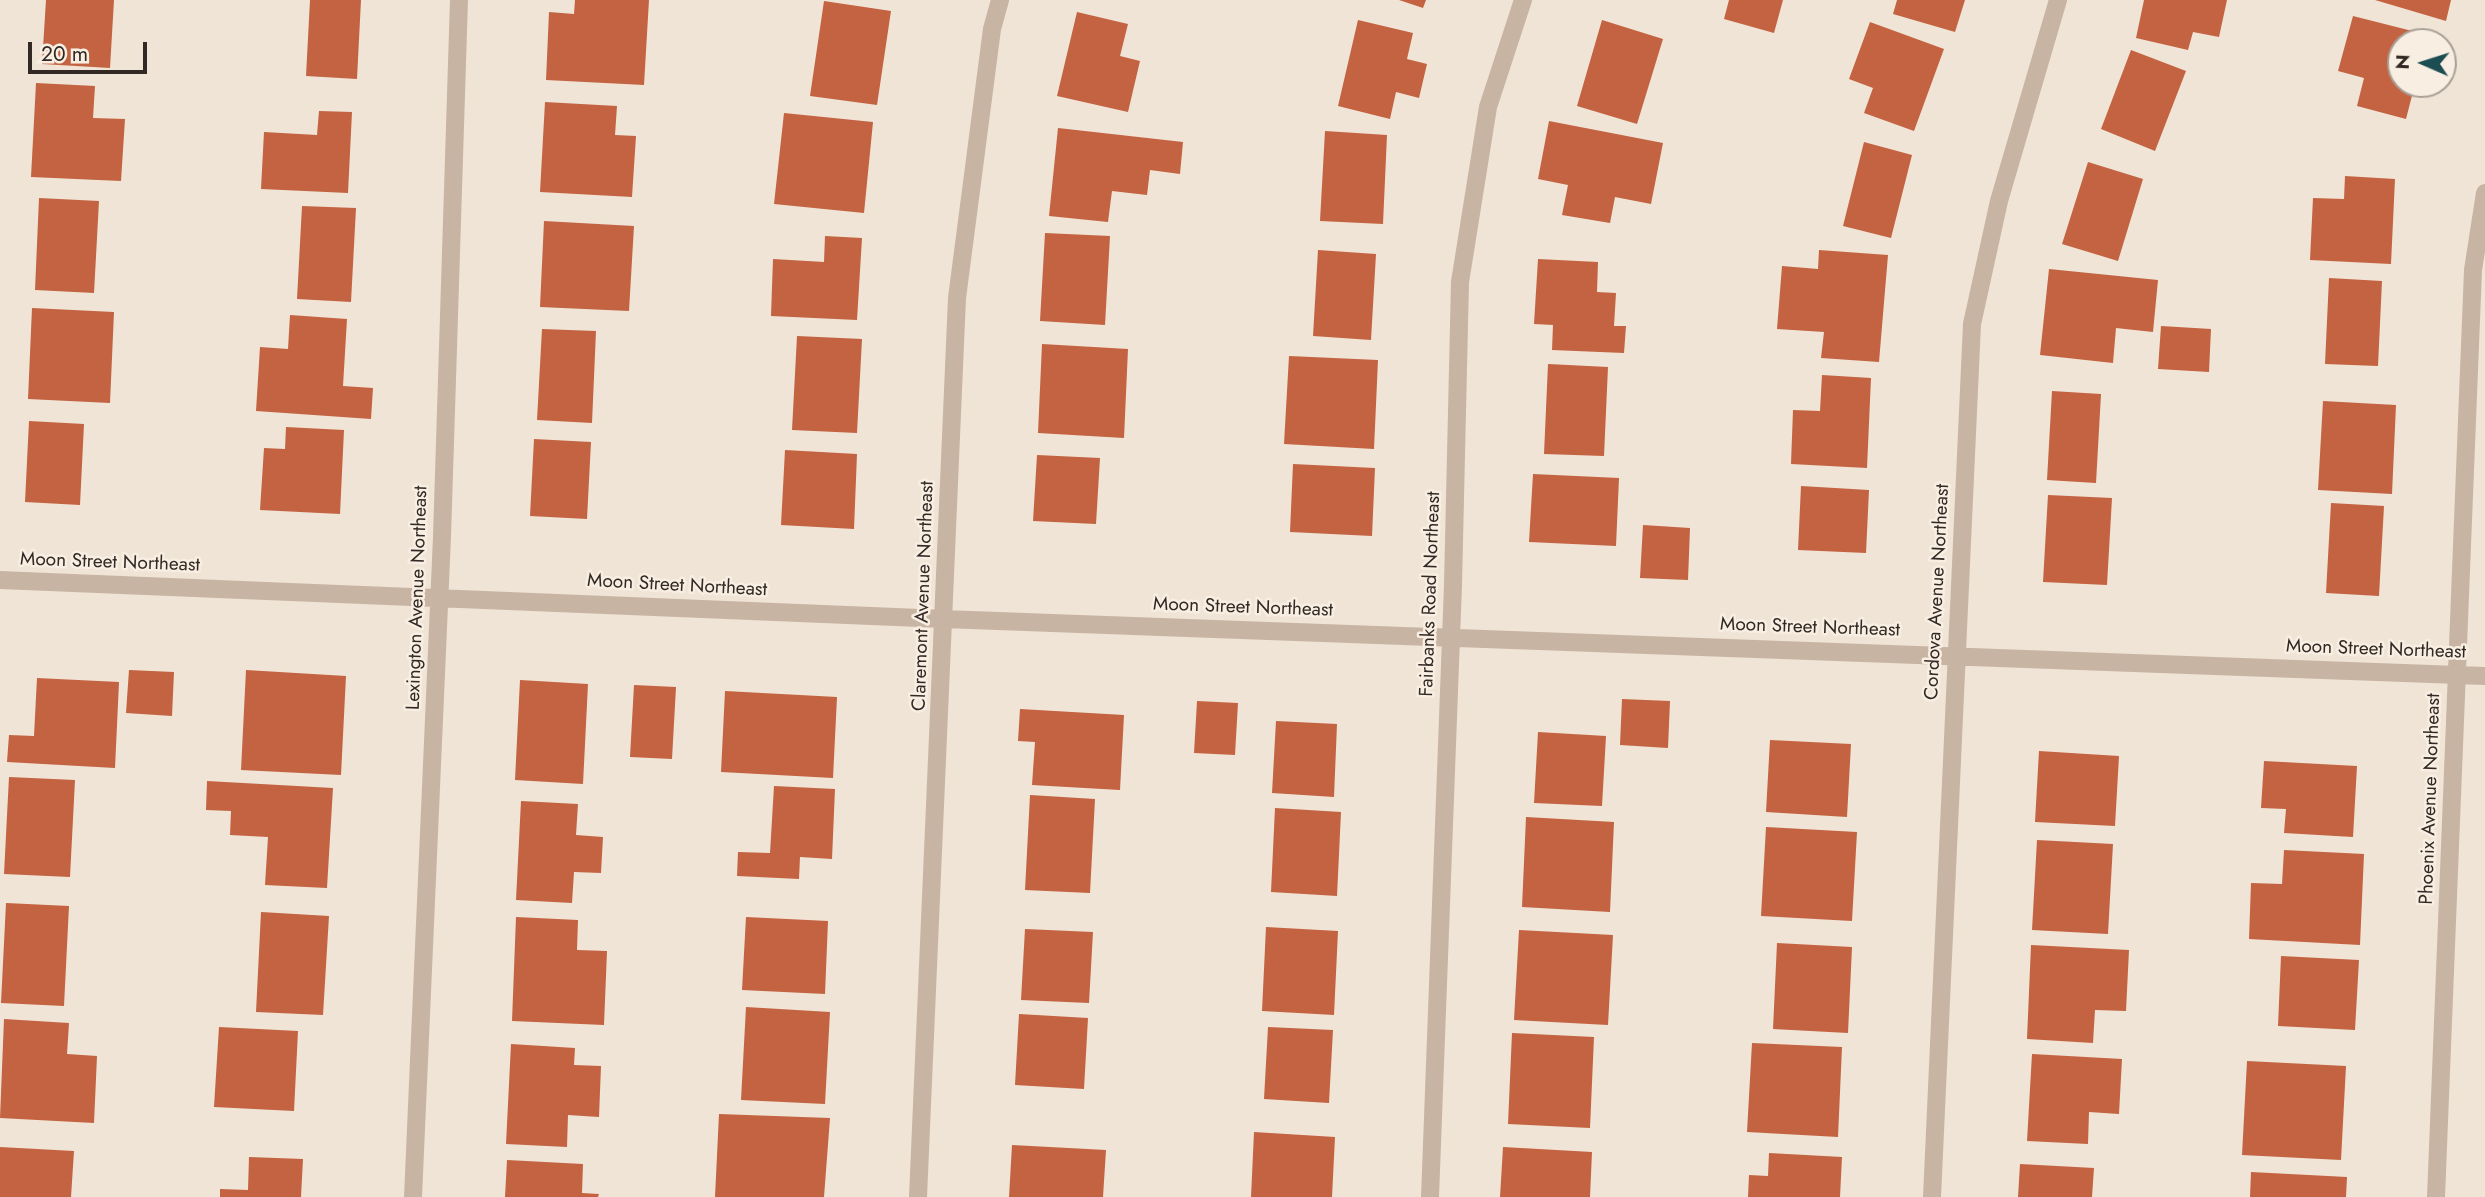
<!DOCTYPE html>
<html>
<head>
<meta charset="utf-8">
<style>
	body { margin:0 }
	#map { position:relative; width:2485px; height:1197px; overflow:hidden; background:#f0e4d6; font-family:Jost,sans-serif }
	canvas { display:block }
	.north { position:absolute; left:2387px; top:28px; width:70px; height:70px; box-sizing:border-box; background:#f8eee2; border:2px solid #a99f96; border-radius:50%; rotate:273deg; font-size:19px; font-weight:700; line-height:28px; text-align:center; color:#322925 }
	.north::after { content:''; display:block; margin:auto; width:24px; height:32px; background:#1c4d52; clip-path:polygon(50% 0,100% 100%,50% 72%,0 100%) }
	.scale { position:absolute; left:28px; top:42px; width:119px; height:32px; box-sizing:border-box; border:4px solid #322925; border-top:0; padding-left:9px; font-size:21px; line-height:24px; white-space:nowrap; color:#322925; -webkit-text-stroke:5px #f8eee2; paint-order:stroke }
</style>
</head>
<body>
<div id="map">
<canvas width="2485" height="1197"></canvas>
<div class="north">N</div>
<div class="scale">20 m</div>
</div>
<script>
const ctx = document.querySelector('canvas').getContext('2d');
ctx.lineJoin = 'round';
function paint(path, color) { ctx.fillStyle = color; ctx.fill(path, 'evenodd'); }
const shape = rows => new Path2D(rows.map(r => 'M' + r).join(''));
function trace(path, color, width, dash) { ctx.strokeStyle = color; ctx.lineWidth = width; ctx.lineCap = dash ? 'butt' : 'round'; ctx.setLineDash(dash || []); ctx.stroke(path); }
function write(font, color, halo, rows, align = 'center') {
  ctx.font = font + ' Jost,sans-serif'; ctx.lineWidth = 5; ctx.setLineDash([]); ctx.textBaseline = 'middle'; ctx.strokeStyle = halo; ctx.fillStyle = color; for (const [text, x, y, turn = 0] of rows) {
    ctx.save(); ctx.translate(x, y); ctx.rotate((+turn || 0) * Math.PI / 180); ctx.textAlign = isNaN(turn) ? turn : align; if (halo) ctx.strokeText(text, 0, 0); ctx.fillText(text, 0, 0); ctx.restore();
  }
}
const building = shape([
	[46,0,114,0,110,68,42,64],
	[310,0,361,0,357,79,306,76],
	[575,0,649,0,644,85,546,80,549,12,574,14],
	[1399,0,1426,0,1423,8],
	[1729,0,1783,0,1774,33,1724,19],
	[1897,0,1965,0,1955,32,1893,14],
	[2144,0,2227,0,2219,37,2193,32,2188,50,2136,38],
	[2375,0,2451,0,2446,21],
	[824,1,891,11,877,105,810,96],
	[1077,12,1128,24,1120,56,1140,61,1128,112,1057,96],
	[2353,16,2428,35,2427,42,2401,42,2401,84,2415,84,2406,119,2357,106,2364,78,2338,71],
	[1358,20,1413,33,1407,59,1427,64,1419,98,1396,92,1390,119,1338,106],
	[1602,20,1663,39,1637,124,1577,106],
	[1870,22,1944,49,1914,131,1864,113,1873,88,1849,79],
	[2131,50,2186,71,2155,151,2101,129],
	[36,83,95,86,93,118,125,119,121,181,31,177],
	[545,102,617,106,615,135,636,136,632,197,540,192],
	[319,111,352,112,348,193,261,189,264,132,317,135],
	[784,113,873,122,864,213,774,204],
	[1549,121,1663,143,1651,204,1615,197,1610,223,1562,215,1568,185,1538,179],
	[1058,128,1183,142,1180,174,1150,170,1147,195,1112,191,1108,222,1049,216],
	[1325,131,1387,135,1383,224,1320,221],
	[1864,142,1912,155,1891,238,1843,226],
	[2088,162,2143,179,2118,261,2062,244],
	[2345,176,2395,179,2391,264,2310,260,2313,198,2344,199],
	[39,198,99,201,94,293,35,290],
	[302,206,356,208,351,302,297,299],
	[544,221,634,226,629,311,540,307],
	[1045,233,1110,236,1105,325,1040,321],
	[825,236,862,238,857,320,771,316,773,259,824,262],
	[1318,250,1376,254,1371,340,1313,336],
	[1819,250,1888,255,1879,362,1821,358,1824,332,1777,329,1782,266,1818,269],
	[1538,259,1598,262,1597,292,1616,293,1614,326,1626,326,1624,353,1552,350,1553,325,1534,324],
	[2049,269,2158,280,2153,332,2116,328,2113,363,2040,355],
	[2329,278,2382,281,2378,366,2325,364],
	[32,308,114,312,110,403,28,399],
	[290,315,347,319,343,386,373,388,371,419,256,411,260,347,288,349],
	[2161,326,2211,329,2209,372,2158,369],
	[542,329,596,331,592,423,537,420],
	[797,336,862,339,857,433,792,430],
	[1042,344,1128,349,1124,438,1038,433],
	[1289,356,1378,360,1374,449,1284,444],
	[1548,364,1608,367,1604,456,1544,454],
	[1822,375,1871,378,1867,468,1791,464,1793,410,1820,411],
	[2052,391,2101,394,2096,483,2047,480],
	[2323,401,2396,405,2392,494,2318,490],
	[29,421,84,424,80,505,25,502],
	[286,427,344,430,340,514,260,510,264,448,285,449],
	[534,439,591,442,587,519,530,516],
	[785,450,857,454,854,529,781,525],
	[1037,455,1100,458,1096,524,1033,521],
	[1293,464,1375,468,1372,536,1290,532],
	[1533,474,1619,478,1616,546,1529,542],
	[1801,486,1869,490,1866,553,1798,550],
	[2048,495,2112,498,2107,585,2043,582],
	[2331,503,2384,506,2379,596,2326,593],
	[1643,525,1690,528,1688,580,1640,578],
	[129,670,174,672,172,716,126,713],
	[246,670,346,676,341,775,241,770],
	[37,678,119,682,115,768,7,762,9,735,34,736],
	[520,680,588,684,583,784,515,780],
	[634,685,676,687,672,759,630,757],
	[725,691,837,697,833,778,721,772],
	[1622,699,1670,701,1668,748,1620,745],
	[1197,701,1238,703,1235,755,1194,753],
	[1020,709,1124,715,1120,790,1032,785,1035,742,1018,741],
	[1276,721,1337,724,1334,797,1272,793],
	[1538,732,1606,736,1602,806,1534,803],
	[1770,740,1851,744,1847,817,1766,812],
	[2039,751,2119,756,2115,826,2035,822],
	[2264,761,2357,766,2353,837,2284,833,2286,809,2261,808],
	[9,777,75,780,70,877,4,874],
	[207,781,333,788,327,888,265,885,268,837,230,835,231,811,206,810],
	[774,786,835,789,832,859,800,857,799,879,737,876,738,852,770,853],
	[1030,795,1095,799,1090,893,1025,890],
	[521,801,578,804,576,835,603,837,601,873,574,872,572,903,516,900],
	[1275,808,1341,812,1337,896,1271,892],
	[1526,817,1614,822,1610,912,1522,907],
	[1766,827,1857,832,1852,921,1761,916],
	[2037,840,2113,844,2108,934,2032,930],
	[2284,850,2364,854,2360,945,2249,939,2251,883,2282,884],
	[6,903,69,906,64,1006,1,1003],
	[261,912,329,916,323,1015,256,1012],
	[516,917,578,920,577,950,607,951,604,1025,512,1021],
	[746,917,828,921,825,994,742,990],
	[1266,927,1338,931,1334,1015,1262,1011],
	[1025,929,1093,932,1089,1003,1021,1000],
	[1519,930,1613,935,1608,1025,1514,1020],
	[1777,943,1852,947,1848,1033,1773,1029],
	[2031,945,2129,950,2126,1011,2095,1010,2093,1043,2027,1039],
	[2281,956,2359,960,2355,1030,2278,1026],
	[746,1007,830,1012,825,1104,741,1100],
	[1019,1014,1088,1018,1084,1089,1015,1085],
	[4,1019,69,1023,67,1054,97,1056,94,1123,0,1118],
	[219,1027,298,1031,294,1111,214,1107],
	[1268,1027,1333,1030,1329,1103,1264,1099],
	[1512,1033,1594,1037,1590,1128,1508,1124],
	[1752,1043,1842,1047,1838,1137,1747,1132],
	[511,1044,575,1048,574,1065,601,1066,599,1117,568,1115,567,1147,506,1144],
	[2032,1054,2122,1059,2119,1114,2089,1112,2088,1144,2027,1141],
	[2247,1061,2346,1066,2341,1160,2242,1155],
	[719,1114,830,1118,824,1197,715,1197],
	[1254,1132,1335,1137,1332,1197,1251,1197],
	[1012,1145,1106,1150,1103,1197,1009,1197],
	[0,1147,74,1151,71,1197,0,1197],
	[1503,1147,1592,1152,1590,1197,1500,1197],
	[1769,1153,1842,1157,1840,1197,1748,1197,1749,1175,1768,1176],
	[249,1157,303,1159,301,1197,220,1197,220,1189,248,1190],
	[507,1160,583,1164,582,1193,599,1194,598,1197,505,1197],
	[2020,1164,2094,1168,2092,1197,2018,1197],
	[2251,1172,2347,1177,2346,1197,2250,1197]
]);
const minor = shape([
	[0,580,944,619,2485,676],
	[413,1197,442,537,459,0],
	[918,1197,957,298,992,29,1000,0],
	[1430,1197,1453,585,1460,282,1488,107,1523,0],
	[1932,1197,1972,324,1999,201,2058,0],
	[2436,1197,2473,270,2485,193]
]);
const streetNames = [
	["Moon Street Northeast",110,563,2],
	["Moon Street Northeast",677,586,3],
	["Cordova Avenue Northeast",1938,592,-87],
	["Fairbanks Road Northeast",1431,594,-88],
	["Claremont Avenue Northeast",924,596,-88],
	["Lexington Avenue Northeast",418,598,-88],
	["Moon Street Northeast",1243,608,2],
	["Moon Street Northeast",1810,628,2],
	["Moon Street Northeast",2376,650,2],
	["Phoenix Avenue Northeast",2431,799,-88]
];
paint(building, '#c36341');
trace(minor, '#c7b4a3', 18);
write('19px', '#322925', '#f8eee2', streetNames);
</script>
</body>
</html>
